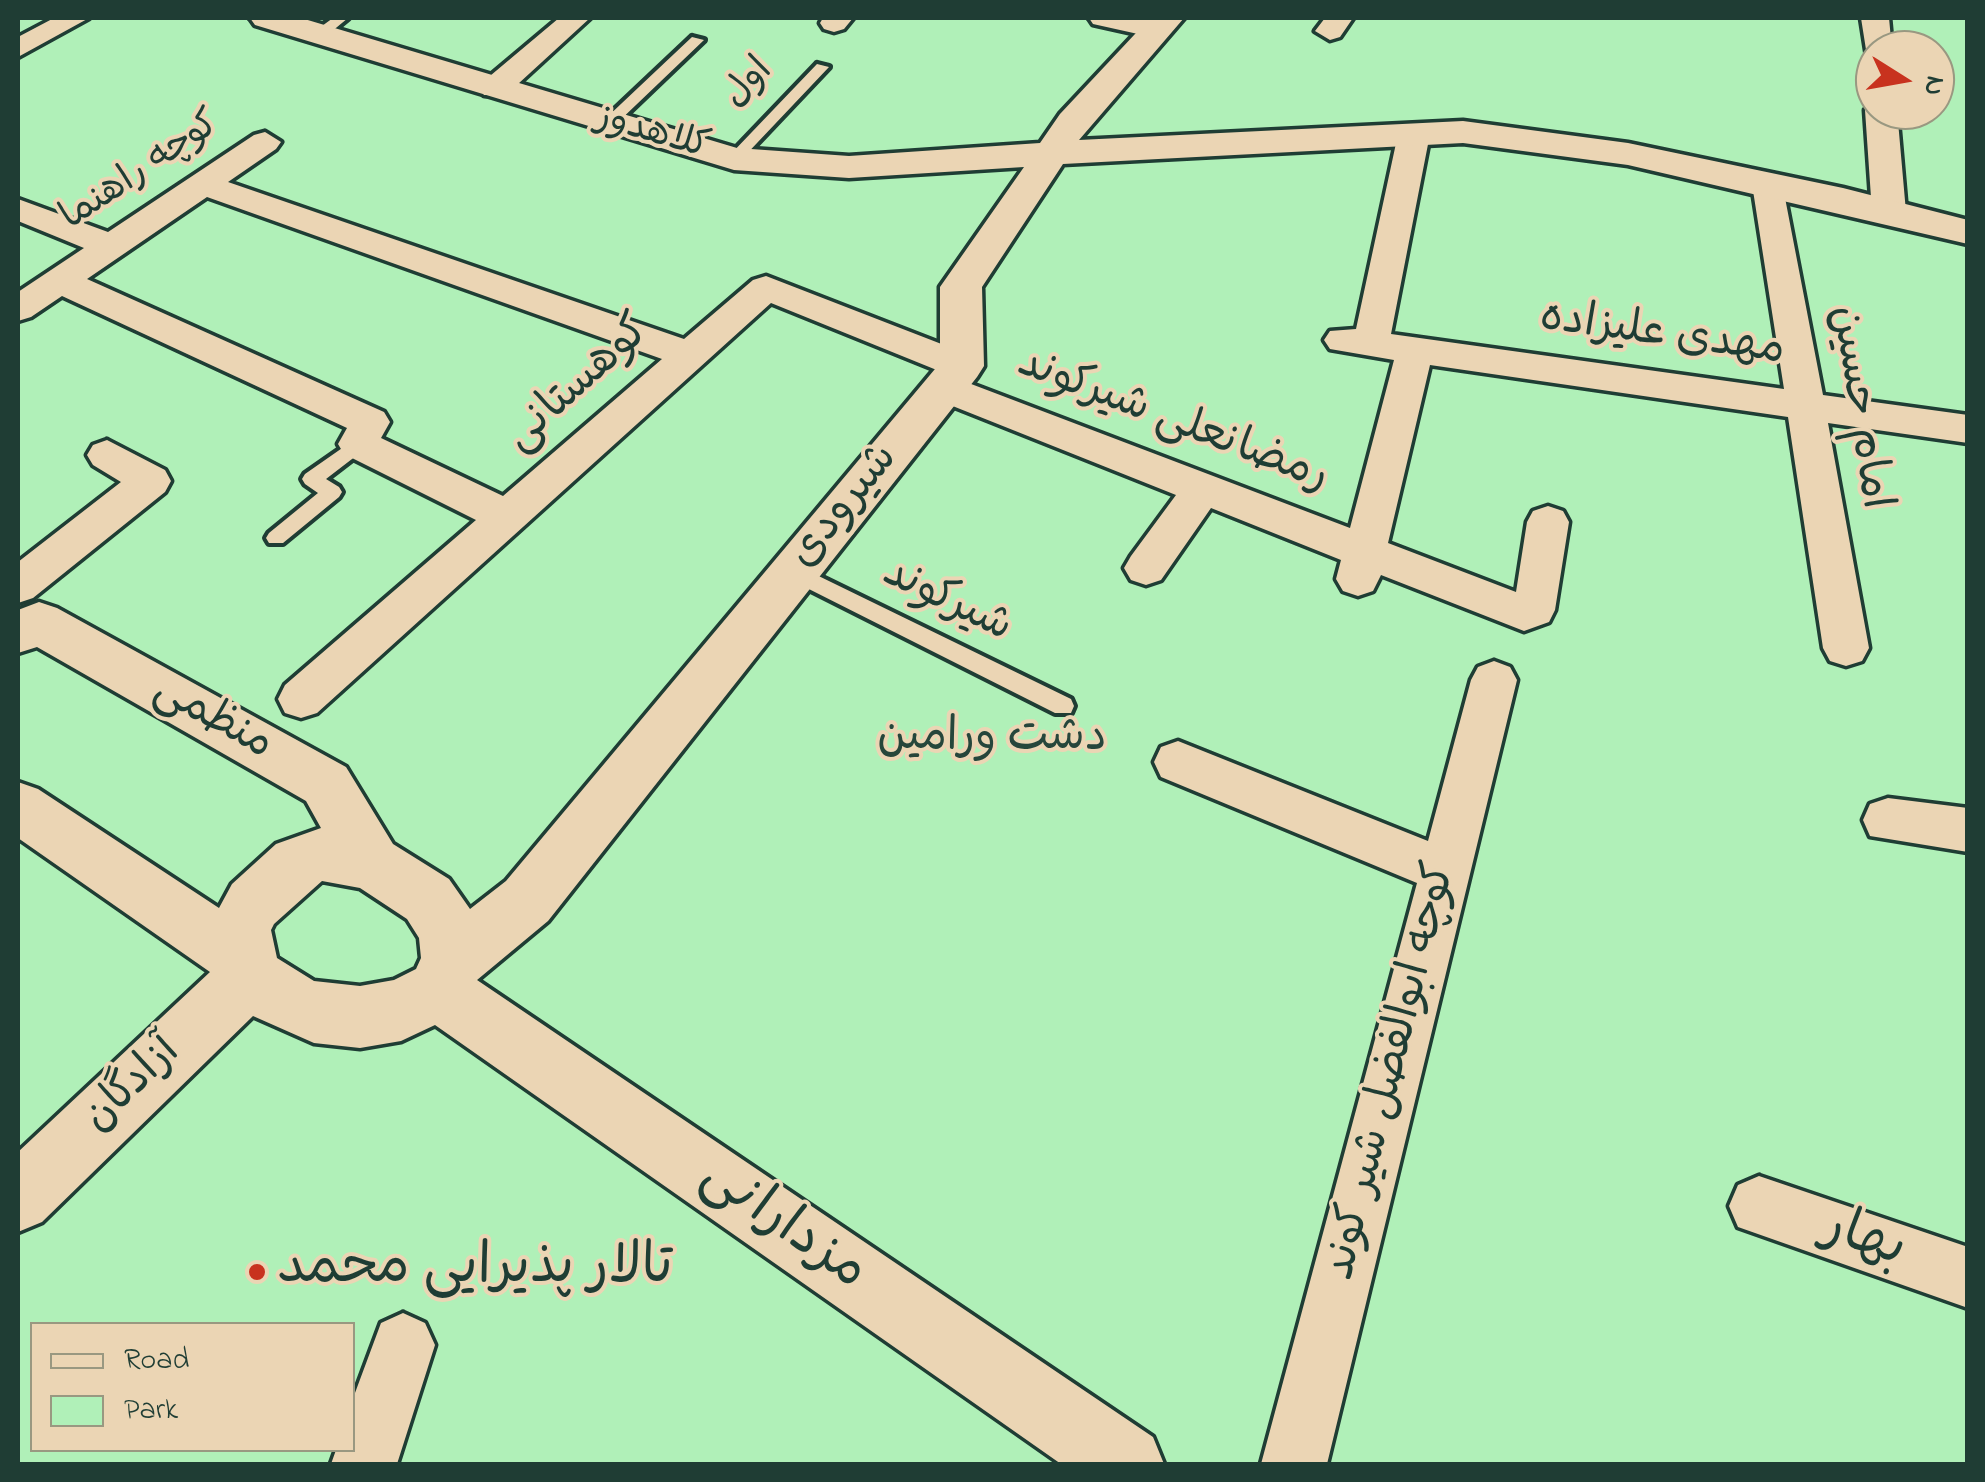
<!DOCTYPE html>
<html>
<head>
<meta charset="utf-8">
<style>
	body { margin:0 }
	#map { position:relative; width:1985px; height:1482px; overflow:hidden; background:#edd3af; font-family:"Indie Flower",sans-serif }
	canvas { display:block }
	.frame { position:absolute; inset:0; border:20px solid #1f3d34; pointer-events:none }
	.legend { position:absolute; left:30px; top:1322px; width:325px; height:130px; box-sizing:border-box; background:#ebd5b4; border:2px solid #999881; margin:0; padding:12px 18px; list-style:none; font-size:30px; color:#1f3d34 }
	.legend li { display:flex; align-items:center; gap:20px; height:50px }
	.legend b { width:50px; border:2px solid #999881 }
	.north { position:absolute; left:1855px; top:30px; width:100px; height:100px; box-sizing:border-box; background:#ebd5b4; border:2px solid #999881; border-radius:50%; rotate:101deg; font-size:28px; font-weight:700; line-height:40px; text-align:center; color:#1f3d34 }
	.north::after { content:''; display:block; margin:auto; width:35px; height:45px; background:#c8321e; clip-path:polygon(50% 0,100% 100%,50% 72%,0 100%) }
</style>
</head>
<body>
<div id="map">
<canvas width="1985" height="1482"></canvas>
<div class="frame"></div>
<ul class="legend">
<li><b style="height:12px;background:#ebd5b4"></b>Road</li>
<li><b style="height:28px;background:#b0f0b8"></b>Park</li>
</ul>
<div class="north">N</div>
</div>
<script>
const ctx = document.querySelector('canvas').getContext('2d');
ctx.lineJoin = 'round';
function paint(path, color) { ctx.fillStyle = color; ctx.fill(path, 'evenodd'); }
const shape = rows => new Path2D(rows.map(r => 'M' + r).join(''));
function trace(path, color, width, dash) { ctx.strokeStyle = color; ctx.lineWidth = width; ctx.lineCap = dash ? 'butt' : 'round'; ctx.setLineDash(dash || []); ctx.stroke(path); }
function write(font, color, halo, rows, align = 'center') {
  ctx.font = font + ' "Indie Flower","Playpen Sans Arabic",sans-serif'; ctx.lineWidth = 8; ctx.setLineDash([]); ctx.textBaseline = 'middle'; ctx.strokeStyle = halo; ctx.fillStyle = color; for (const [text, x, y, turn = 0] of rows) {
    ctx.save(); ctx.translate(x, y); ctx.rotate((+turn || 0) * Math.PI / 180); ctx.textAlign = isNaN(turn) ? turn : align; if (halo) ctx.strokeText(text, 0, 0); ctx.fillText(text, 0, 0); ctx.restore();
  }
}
const green = shape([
	[18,18,1967,18,1967,1464,18,1464],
	[1875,50,1935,50,1935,110,1875,110],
	[32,1324,352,1324,352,1450,32,1450]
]);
const lane = shape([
	[333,18,348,18,325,37,315,37,315,31,333,18],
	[692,37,704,40,614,126,604,126,604,120,692,37],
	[817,64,829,67,739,162,729,162,729,156,817,64],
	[358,437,365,439,365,449,326,479,339,487,342,492,339,497,283,543,269,543,266,538,269,533,318,493,305,484,302,479,305,474,358,437],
	[794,564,1071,699,1074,706,1071,713,1055,713,787,578,784,572,794,564]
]);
const street = shape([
	[54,18,89,18,18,57,18,37,54,18],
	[559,18,590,18,506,95,484,95,480,88,484,81,559,18],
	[823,18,853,18,844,29,834,32,824,29,820,23,823,18],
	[1089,18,1143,18,1166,23,1171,29,1156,38,1093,24,1089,18],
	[1325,18,1353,18,1340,37,1330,40,1315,31,1325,18],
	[1861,18,1889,18,1892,50,1875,50,1875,58,1867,56,1861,18],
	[1875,102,1875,110,1897,110,1906,212,1901,219,1889,222,1877,219,1872,212,1865,110,1875,102],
	[1414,124,1430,134,1391,334,1784,389,1752,184,1757,177,1781,177,1823,395,1968,415,1968,443,1828,423,1869,648,1862,661,1846,666,1830,661,1823,648,1788,417,1430,365,1388,543,1516,592,1527,522,1533,511,1548,506,1563,511,1569,522,1555,610,1549,622,1524,631,1381,575,1373,591,1358,596,1343,591,1336,579,1341,560,1211,508,1161,580,1146,585,1131,580,1124,568,1131,556,1176,495,930,397,925,388,930,379,944,375,958,379,1350,528,1394,360,1330,349,1324,340,1330,331,1356,329,1398,134,1414,124],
	[265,132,281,142,276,149,228,182,684,339,753,280,766,276,975,357,981,366,975,375,962,379,949,375,771,303,317,713,301,718,285,713,278,699,285,685,476,520,344,454,338,444,347,428,62,296,31,317,18,321,18,292,84,248,18,221,18,199,108,232,254,135,265,132],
	[207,197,662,359,503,496,381,438,390,422,384,412,87,279,207,197],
	[107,440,165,470,171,481,165,492,33,598,18,603,18,562,121,482,93,465,87,455,93,445,107,440],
	[1494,661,1510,667,1517,680,1327,1464,1261,1464,1417,883,1161,777,1154,762,1161,747,1178,741,1428,841,1471,680,1478,667,1494,661],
	[1888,798,1968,808,1968,852,1870,836,1863,820,1870,804,1888,798],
	[1759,1176,1968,1247,1968,1308,1738,1227,1729,1206,1738,1185,1759,1176],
	[403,1313,425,1323,435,1345,397,1464,331,1464,336,1450,352,1450,352,1401,381,1323,403,1313]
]);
const secondary = shape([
	[250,18,301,18,737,148,849,156,1040,143,1060,114,1150,18,1184,18,1079,140,1463,121,1628,143,1843,188,1968,220,1968,244,1628,165,1463,143,1063,164,982,287,984,366,977,377,548,921,477,980,1153,1437,1164,1464,1061,1464,435,1025,401,1041,360,1048,314,1043,253,1016,42,1222,18,1232,18,1152,210,972,18,838,18,782,38,789,219,908,232,884,276,844,321,828,306,801,37,647,18,653,18,610,39,602,57,608,346,767,393,844,449,879,470,909,506,881,940,363,940,287,1024,167,849,178,734,170,255,25,250,18],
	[322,881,360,888,407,919,419,938,421,958,416,969,394,980,360,986,314,981,277,958,271,930,274,924,322,881]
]);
const markers = [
	[257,1272,10,"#c8321e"]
];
const farStreetnames = [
	["اول",750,85,-46],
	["کلاهدوز",652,135,16],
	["کوچه راهنما",142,173,-34]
];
const streetNames = [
	["مهدی علیزاده",1662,337,8],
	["کوهستانی",580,386,-42],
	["امام حسین",1857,408,81],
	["رمضانعلی شیرکوند",1172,423,21],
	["شیرودی",846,508,-51],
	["شیرکوند",946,603,26],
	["منظمی",212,720,29],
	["کوچه ابوالفضل شیر کوند",1394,1072,-76],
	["آزادگان",134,1087,-44]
];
const parkNames = [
	["دشت ورامین",992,741]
];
const nearStreetnames = [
	["مزدارانی",782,1227,35],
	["بهار",1863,1242,19]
];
const nearPoinames = [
	["تالار پذیرایی محمد",277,1272]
];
paint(green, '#b0f0b8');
trace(lane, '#1f3d34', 8);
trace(street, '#1f3d34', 7);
trace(secondary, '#1f3d34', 7);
paint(lane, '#ebd5b4');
paint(street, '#ebd5b4');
paint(secondary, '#ebd5b4');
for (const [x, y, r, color] of markers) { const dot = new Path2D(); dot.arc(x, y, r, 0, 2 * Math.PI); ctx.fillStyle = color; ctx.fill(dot); trace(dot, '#ebd5b4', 4); }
write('38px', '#1f3d34', '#ebd5b4', farStreetnames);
write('45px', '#1f3d34', '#ebd5b4', streetNames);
write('45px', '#26463b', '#ebd5b4', parkNames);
write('55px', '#1f3d34', '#ebd5b4', nearStreetnames);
write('55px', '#1f3d34', '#ebd5b4', nearPoinames, 'left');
</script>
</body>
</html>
